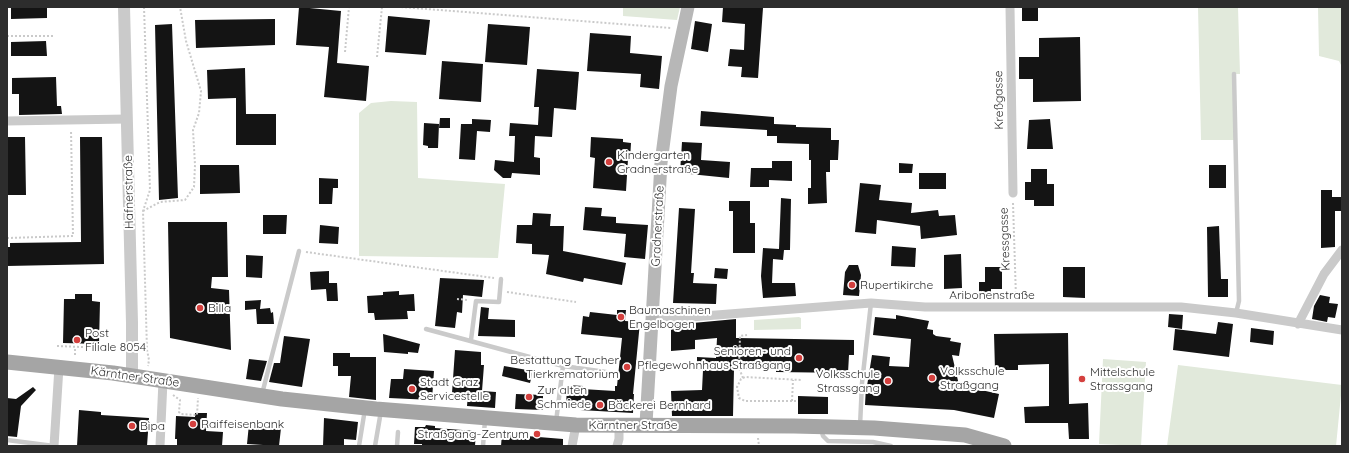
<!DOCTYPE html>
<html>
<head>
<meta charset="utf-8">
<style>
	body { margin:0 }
	#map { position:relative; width:1349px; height:453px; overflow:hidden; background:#fff; font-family:Quicksand,sans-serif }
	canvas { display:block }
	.frame { position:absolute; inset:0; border:8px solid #2d2d2d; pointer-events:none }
</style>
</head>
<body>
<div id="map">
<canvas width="1349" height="453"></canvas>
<div class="frame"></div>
</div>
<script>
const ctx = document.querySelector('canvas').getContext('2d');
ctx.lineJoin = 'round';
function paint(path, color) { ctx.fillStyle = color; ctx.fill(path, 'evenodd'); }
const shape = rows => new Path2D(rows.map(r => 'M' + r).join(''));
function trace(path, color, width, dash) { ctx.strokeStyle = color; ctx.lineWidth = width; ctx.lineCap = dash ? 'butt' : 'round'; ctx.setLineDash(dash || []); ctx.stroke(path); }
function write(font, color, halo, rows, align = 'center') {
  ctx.font = font + ' Quicksand,sans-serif'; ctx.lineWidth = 4; ctx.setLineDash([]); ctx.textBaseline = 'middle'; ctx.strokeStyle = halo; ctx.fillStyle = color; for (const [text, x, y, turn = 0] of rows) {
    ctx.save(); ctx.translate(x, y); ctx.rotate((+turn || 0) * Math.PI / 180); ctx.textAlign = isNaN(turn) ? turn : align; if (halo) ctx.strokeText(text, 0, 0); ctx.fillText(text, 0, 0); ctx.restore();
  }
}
const green = shape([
	[623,7,680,7,677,20,623,16],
	[1198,7,1238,7,1240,74,1233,74,1234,140,1201,140],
	[1318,7,1342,7,1342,67,1339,61,1319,56],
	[391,101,417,102,418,178,505,184,498,258,359,256,359,113,371,103],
	[799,317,801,318,801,329,754,330,754,320],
	[1103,359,1146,362,1141,446,1099,444],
	[1178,365,1342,385,1336,446,1167,446]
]);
const building = shape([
	[11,7,47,7,47,18,11,19],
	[299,7,341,11,337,63,369,66,366,101,324,97,329,47,296,45],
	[723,7,763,8,758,78,741,77,742,67,728,66,730,49,744,50,745,24,722,22],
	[1022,7,1038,7,1038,21,1022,21],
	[388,16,430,20,426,55,385,52],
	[275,19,275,45,196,48,195,20],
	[695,21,712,24,708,52,691,49],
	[172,24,178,198,159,200,155,25],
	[488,24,530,27,527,65,485,62],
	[590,33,631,36,630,53,662,56,659,89,640,87,641,74,587,71],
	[1080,37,1081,101,1033,102,1033,79,1019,79,1019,57,1039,57,1039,38],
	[46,41,47,56,11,56,11,42],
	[442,61,483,64,481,102,439,99],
	[245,68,246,114,276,114,276,145,236,145,236,98,208,99,207,70],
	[537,69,579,72,576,110,554,108,552,137,535,136,534,157,540,158,540,175,512,173,511,178,503,178,494,170,495,160,514,162,514,161,515,136,509,136,510,123,538,125,539,107,534,107],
	[56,77,57,106,61,106,62,114,19,115,19,94,12,94,12,78],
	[701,111,774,117,774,124,796,125,796,127,831,128,831,140,839,140,838,160,830,160,830,172,826,172,827,203,808,204,808,188,811,188,811,160,809,160,809,144,777,143,777,136,767,136,767,130,700,126],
	[440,118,450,118,450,128,439,128],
	[472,119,491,120,490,132,477,131,475,160,459,159,461,124,472,124],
	[1050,119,1053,149,1027,149,1029,120],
	[424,123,439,124,438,148,428,148,428,146,423,145],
	[7,137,25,137,26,195,7,195],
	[80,137,102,137,104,264,7,266,7,247,10,247,10,243,81,242],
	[591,137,623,139,623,142,631,143,630,159,628,159,626,191,593,188,595,158,590,157],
	[682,142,702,143,701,160,730,162,729,178,680,173],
	[772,161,792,161,792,181,769,180,769,187,750,187,751,168,772,168],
	[899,163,913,164,912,173,899,173],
	[200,165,239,165,240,193,200,194],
	[1209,165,1226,165,1226,188,1209,188],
	[1031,169,1047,169,1047,184,1054,184,1054,206,1034,206,1034,200,1025,200,1025,182,1031,182],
	[919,173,946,173,946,189,919,189],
	[319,178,338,179,338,188,333,188,332,204,319,204],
	[860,183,881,185,879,200,912,203,911,213,938,210,939,216,955,215,957,235,921,239,920,226,877,220,876,234,855,232],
	[1321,190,1332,190,1332,197,1342,197,1342,211,1335,211,1335,247,1321,248],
	[781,198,791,199,790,250,784,250,783,260,773,259,772,283,795,283,796,296,763,298,761,276,763,248,779,249],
	[729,201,750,201,750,223,755,223,755,253,733,253,733,211,729,211],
	[585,207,602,208,601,216,616,217,616,223,648,225,645,259,624,257,626,234,583,230],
	[679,208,695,209,691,273,694,273,693,283,717,284,716,304,673,303],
	[533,213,551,214,550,226,564,226,563,251,626,263,622,285,584,278,583,282,546,274,549,255,532,254,532,244,516,243,517,225,532,225],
	[263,215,287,215,286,234,263,234],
	[168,222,227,222,228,277,212,277,211,288,229,290,231,350,170,338],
	[320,225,339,227,338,244,319,243],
	[1219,226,1221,279,1228,279,1228,297,1208,297,1207,227],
	[892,246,916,248,915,267,891,266],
	[961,254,962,288,944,289,944,255],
	[246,255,263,256,262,278,246,277],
	[849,265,858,265,861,275,859,296,843,295,845,272],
	[985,267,1002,267,1002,289,991,289,991,293,979,293,979,282,985,282],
	[1063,267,1085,267,1085,298,1063,297],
	[715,268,728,269,727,279,714,278],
	[329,271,329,283,337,283,338,301,327,301,326,289,311,290,310,272],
	[440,278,484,280,482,297,463,295,462,313,457,312,455,328,435,326],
	[399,291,399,295,414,294,415,311,407,311,408,319,375,320,374,313,368,313,367,296,383,295,383,292],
	[75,294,92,294,92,301,100,302,99,344,63,343,64,299,75,299],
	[1320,295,1330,297,1329,303,1338,304,1335,318,1328,317,1327,322,1312,319,1314,306],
	[261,300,260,309,270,308,271,313,273,312,274,324,257,324,256,309,245,310,245,301],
	[481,307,489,308,488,319,515,320,515,337,478,336],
	[617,310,626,310,625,321,640,322,633,394,634,394,633,413,580,410,580,408,566,407,567,385,583,386,582,389,615,391,615,386,617,386,622,338,581,334,583,316,589,317,590,312,617,315],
	[1169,314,1183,315,1182,329,1168,327],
	[896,315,929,321,927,329,933,330,933,334,936,336,951,338,950,341,961,343,959,356,952,355,959,385,999,394,994,418,954,410,865,405,866,386,867,386,872,355,890,357,889,366,909,367,911,339,873,335,875,317,896,319],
	[736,319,736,338,854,340,854,355,849,355,848,373,776,372,776,369,734,369,733,416,672,416,671,391,702,390,703,370,697,370,697,357,716,358,717,338,695,340,695,349,671,351,671,325],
	[1218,322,1233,324,1229,357,1173,350,1175,329,1216,334],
	[1251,328,1274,331,1273,345,1250,342],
	[1068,333,1069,404,1088,403,1089,439,1069,439,1068,423,1025,423,1024,407,1049,406,1049,364,1018,365,1018,370,995,370,994,334],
	[383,334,420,344,418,353,408,352,408,354,384,352],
	[284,336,310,339,302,387,269,382,274,363,280,363],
	[455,350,481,352,481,365,484,365,482,391,496,392,495,408,467,406,468,394,452,393],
	[333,353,350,353,350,357,376,357,376,400,349,397,351,376,338,376,338,366,333,366],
	[249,359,267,361,261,381,246,379],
	[504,366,533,371,530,383,502,376],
	[404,369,434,371,432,400,389,398,391,379,403,379],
	[33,387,36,390,21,406,17,437,7,436,7,398,16,399],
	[516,394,543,395,543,410,515,409],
	[798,396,828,397,828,414,798,414],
	[79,410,101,412,101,415,149,418,147,446,77,446],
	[195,413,207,413,206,431,223,432,222,446,177,446,177,439,175,439,176,416,195,417],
	[324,418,358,422,356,440,344,439,344,446,323,446],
	[249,424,281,428,279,446,247,444],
	[426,425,435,426,435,428,476,431,475,446,422,446,422,444,414,444,415,427,425,427],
	[502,434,563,439,563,446,501,446]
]);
const path = shape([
	[144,7,150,190,143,211,147,350,149,360,148,366],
	[401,7,671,28],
	[7,23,7,112],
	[7,36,53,36],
	[345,52,349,7],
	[377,57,382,7],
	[1013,203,1016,298],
	[143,211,160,202,185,200,194,187,195,165,193,130,199,113,201,91,186,41,180,7],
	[7,238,73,236,71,130],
	[306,252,494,278],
	[507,292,576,302],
	[457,299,468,300],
	[57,346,105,348],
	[75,355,75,347],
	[743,378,739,368,740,336,747,335],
	[173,395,180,400,179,412,181,414,197,415,198,398],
	[792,401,793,380],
	[796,401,745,401,739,398,737,387,741,379,745,377,801,380],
	[758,438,759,446]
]);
const service = shape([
	[1234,74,1239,301,1236,313],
	[426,329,563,366,556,422],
	[471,340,476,301,499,302,501,279],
	[563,366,606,372],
	[262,394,299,251],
	[860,426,862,383,871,303],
	[821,429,823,436,828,441,873,442,891,446],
	[7,440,54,446],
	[359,446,365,409],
	[375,446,381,411],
	[397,446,398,432],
	[483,446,485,420]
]);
const minor = shape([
	[1010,7,1013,193],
	[7,121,127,119],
	[652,320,871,303,925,307,1181,307,1236,313,1342,330],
	[1298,324,1324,274,1342,250],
	[54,446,59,367],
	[160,446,163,381],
	[572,446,576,425],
	[617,446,619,439,619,424]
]);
const tertiary = shape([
	[124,7,132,323,132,377]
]);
const secondary = shape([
	[646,424,661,163,671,86,688,7]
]);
const primary = shape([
	[7,362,113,373,282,399,376,409,576,425,794,426,874,428,965,435,1004,446]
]);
const markers = [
	[609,162,4,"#d4403e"],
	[852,285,4,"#d4403e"],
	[200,308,4,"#d4403e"],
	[621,317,4,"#d4403e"],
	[77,340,4,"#d4403e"],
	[799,358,4,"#d4403e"],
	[627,367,4,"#d4403e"],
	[932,378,4,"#d4403e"],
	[1082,379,4,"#d4403e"],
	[888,381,4,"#d4403e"],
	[412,389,4,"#d4403e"],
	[529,397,4,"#d4403e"],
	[600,405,4,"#d4403e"],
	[193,424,4,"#d4403e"],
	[132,426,4,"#d4403e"],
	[537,434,4,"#d4403e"]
];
const streetNames = [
	["Kreßgasse",999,100,-91],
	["Hafnerstraße",129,192,-91],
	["Gradnerstraße",658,226,-87],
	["Kressgasse",1005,239,-92],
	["Aribonenstraße",992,295],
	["Kärntner Straße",135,377,8],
	["Kärntner Straße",633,425]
];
const poiNames = [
	["Kindergarten",617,155],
	["Gradnerstraße",617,169],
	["Rupertikirche",860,285],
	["Billa",208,308],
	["Baumaschinen",629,310],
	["Engelbogen",629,324],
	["Post",85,333],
	["Filiale 8054",85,347],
	["Senioren- und",791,351,"right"],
	["Pflegewohnhaus Straßgang",791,365,"right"],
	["Bestattung Taucher",619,360,"right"],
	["Tierkrematorium",619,374,"right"],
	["Volksschule",940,371],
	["Straßgang",940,385],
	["Mittelschule",1090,372],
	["Strassgang",1090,386],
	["Volksschule",880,374,"right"],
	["Strassgang",880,388,"right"],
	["Stadt Graz",420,382],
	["Servicestelle",420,396],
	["Zur alten",537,390],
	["Schmiede",537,404],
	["Bäckerei Bernhard",608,405],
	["Raiffeisenbank",201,424],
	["Bipa",140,426],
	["Straßgang-Zentrum",529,434,"right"]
];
paint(green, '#e1e9db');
paint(building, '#141414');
trace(path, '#cacaca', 2, [2, 2]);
trace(service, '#cacaca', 4.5);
trace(minor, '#cacaca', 9);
trace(tertiary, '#cacaca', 12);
trace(secondary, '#b7b7b7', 13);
trace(primary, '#a5a5a5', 15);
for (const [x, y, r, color] of markers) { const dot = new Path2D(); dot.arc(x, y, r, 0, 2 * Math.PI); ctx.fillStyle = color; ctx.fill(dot); trace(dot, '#fff', 1.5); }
write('12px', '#2d2d2d', '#fff', streetNames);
write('12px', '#2d2d2d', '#fff', poiNames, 'left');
</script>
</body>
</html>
